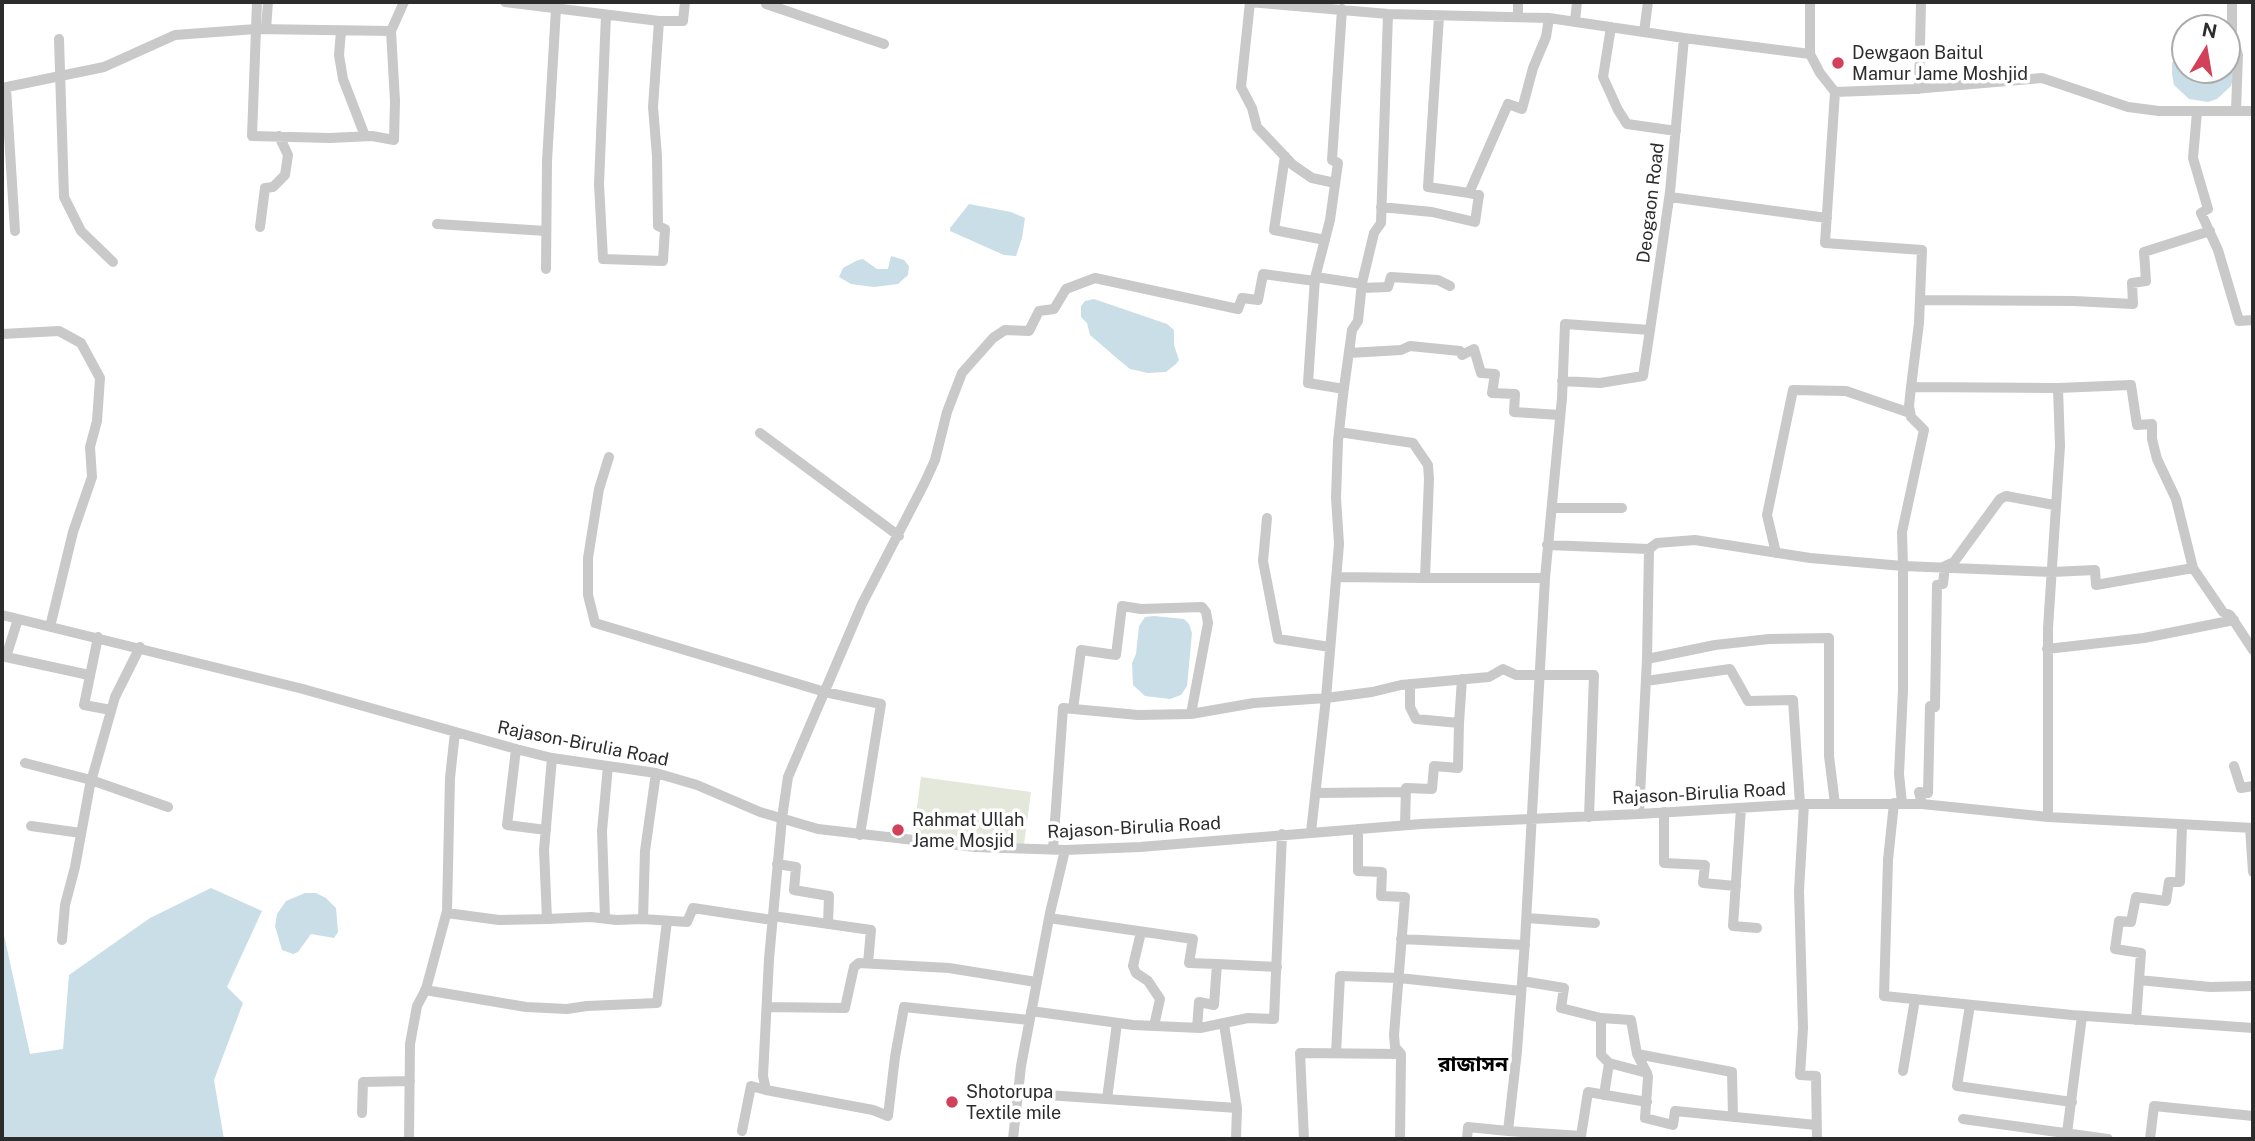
<!DOCTYPE html>
<html>
<head>
<meta charset="utf-8">
<style>
	body { margin:0 }
	#map { position:relative; width:2255px; height:1141px; overflow:hidden; background:#fff; font-family:"Public Sans",sans-serif }
	canvas { display:block }
	.frame { position:absolute; inset:0; border:4px solid #2c2c2c; pointer-events:none }
	.north { position:absolute; left:2171px; top:14px; width:70px; height:70px; box-sizing:border-box; background:#fff; border:2px solid #ababab; border-radius:50%; rotate:11deg; font-size:19px; font-weight:700; line-height:28px; text-align:center; color:#2c2c2c }
	.north::after { content:''; display:block; margin:auto; width:24px; height:32px; background:#d24059; clip-path:polygon(50% 0,100% 100%,50% 72%,0 100%) }
</style>
</head>
<body>
<div id="map">
<canvas width="2255" height="1141"></canvas>
<div class="frame"></div>
<div class="north">N</div>
</div>
<script>
const ctx = document.querySelector('canvas').getContext('2d');
ctx.lineJoin = 'round';
function paint(path, color) { ctx.fillStyle = color; ctx.fill(path, 'evenodd'); }
const shape = rows => new Path2D(rows.map(r => 'M' + r).join(''));
function trace(path, color, width, dash) { ctx.strokeStyle = color; ctx.lineWidth = width; ctx.lineCap = dash ? 'butt' : 'round'; ctx.setLineDash(dash || []); ctx.stroke(path); }
function write(font, color, halo, rows, align = 'center') {
  ctx.font = font + ' "Public Sans","Noto Sans Bengali",sans-serif'; ctx.lineWidth = 7; ctx.setLineDash([]); ctx.textBaseline = 'middle'; ctx.strokeStyle = halo; ctx.fillStyle = color; for (const [text, x, y, turn = 0] of rows) {
    ctx.save(); ctx.translate(x, y); ctx.rotate((+turn || 0) * Math.PI / 180); ctx.textAlign = isNaN(turn) ? turn : align; if (halo) ctx.strokeText(text, 0, 0); ctx.fillText(text, 0, 0); ctx.restore();
  }
}
const green = shape([
	[921,777,1031,792,1023,852,913,837]
]);
const water = shape([
	[2185,46,2185,70,2227,70,2227,52,2231,57,2234,76,2231,86,2217,99,2208,102,2189,99,2174,85,2172,74,2172,63,2177,54],
	[969,204,1011,212,1025,218,1022,238,1016,256,1004,255,950,231,950,228],
	[891,256,904,260,909,266,908,275,898,284,874,287,851,284,839,277,843,268,858,260,863,259,877,269,888,269],
	[1094,299,1167,324,1174,330,1174,345,1179,360,1176,364,1166,372,1148,373,1130,369,1119,360,1090,335,1087,323,1081,317,1081,306,1085,301],
	[1154,616,1184,619,1189,624,1192,633,1187,686,1181,695,1170,699,1145,696,1133,685,1132,663,1136,654,1139,626,1145,617],
	[211,888,262,911,227,987,243,1003,214,1080,224,1139,2,1139,2,926,30,1054,63,1049,69,975,150,918],
	[305,893,316,893,326,898,336,908,338,932,334,938,311,934,298,952,293,954,282,950,275,926,277,914,286,901]
]);
const minor = shape([
	[257,2,252,136,330,138,372,136,394,140,395,101,391,31],
	[505,2,659,21,653,107,657,156,658,226,665,229,663,261,603,259,599,184,606,15],
	[1249,2,1388,14,1549,18,1684,38],
	[1250,2,1241,87,1252,108,1257,127,1293,165,1312,178,1335,183],
	[1810,2,1810,54,1820,73,1835,92,1914,89,2042,78,2128,107,2159,111,2253,111],
	[2232,2,2232,34,2238,55,2236,111],
	[766,4,884,44],
	[1342,9,1332,160,1338,163,1330,220,1315,278,1308,383,1344,389],
	[1439,16,1428,187,1469,193,1508,104,1522,109,1533,68,1546,37,1549,18],
	[1518,17,1518,2],
	[659,21,683,21,685,2],
	[1575,21,1577,2],
	[1611,27,1603,77,1618,110,1627,124,1676,131],
	[266,29,268,2],
	[341,31,339,55,343,79,365,136],
	[1644,32,1648,2],
	[59,39,64,197,81,231,113,262],
	[6,87,15,231],
	[2,88,104,67,175,35,256,29,391,31,404,2],
	[1919,89,1921,2],
	[1835,92,1825,243,1922,250,1919,323,1911,387,2058,388,2060,446,2048,628,2048,817],
	[2197,112,2193,158,2208,209,2201,213,2218,250,2239,321,2253,320],
	[1285,156,1274,230,1325,240],
	[1670,197,1827,218],
	[1381,207,1432,212,1475,222,1479,195,1469,193],
	[437,224,546,231],
	[260,227,265,188,273,187,285,175,288,155,279,136],
	[546,269,547,161,556,9],
	[1316,277,1362,284],
	[1362,288,1388,287,1391,277,1438,280,1450,286],
	[1920,300,2074,301,2133,304,2132,283,2146,281,2144,252,2210,231],
	[2,334,59,331,81,343,100,378,97,421,90,447,92,477,73,532,50,627],
	[1349,353,1401,350,1410,346,1460,351,1462,355,1474,349,1481,373,1495,374,1492,393,1515,394,1514,412,1560,415],
	[1562,381,1600,383,1643,376,1650,330],
	[2058,388,2131,385,2137,425,2152,424,2152,439,2157,459,2176,499,2193,568],
	[1339,432,1413,443,1428,465,1429,479,1425,578,1545,578],
	[760,433,899,536],
	[609,457,599,489,588,558,588,595,595,623,825,692,881,704,860,835],
	[1553,508,1622,508],
	[1267,518,1263,561,1278,639,1330,647],
	[1547,545,1649,549,1647,659,1639,814],
	[1649,549,1657,543,1695,540,1810,558,1903,566,1902,532,1924,430,1911,417,1909,406,1911,387],
	[1776,553,1767,515,1793,390,1846,391,1910,413],
	[1336,577,1425,578],
	[2,615,303,689,516,749,552,758,656,773,697,785,760,812,818,829,975,847,1065,850,1140,847,1421,824,1639,814,1804,804,1922,804,2048,817,2253,828],
	[18,619,6,657,89,675],
	[98,637,84,705,111,710],
	[2047,649,2144,638,2234,620],
	[1647,659,1715,645,1769,639,1829,638,1829,756,1835,804],
	[1646,681,1730,669,1748,701,1793,700,1800,804],
	[1073,709,1081,650,1116,655,1122,606,1141,609,1202,607,1206,612,1208,623,1191,714],
	[1459,723,1462,679],
	[516,749,507,825,546,830],
	[25,763,91,780,168,807],
	[2234,766,2241,788,2253,786],
	[656,773,645,851,643,919,687,922,693,908,772,920],
	[1316,793,1406,792],
	[1894,803,1888,860,1884,996,2072,1015,2253,1028],
	[1902,803,1899,774,1903,690,1903,566,2052,572,2095,570,2096,585,2193,568,2223,612,2230,615,2253,650],
	[1804,804,1799,891,1803,1028,1800,1075,1816,1076,1817,1139],
	[1922,804,1919,792,1928,793,1930,706,1935,707,1937,585,1943,584,1945,566,1954,562,2000,499,2006,496,2054,505],
	[1741,808,1733,926,1757,928],
	[1664,812,1664,863,1705,865,1703,883,1736,886],
	[1405,825,1406,788,1432,789,1434,766,1458,768,1459,723,1416,719,1410,707,1410,684],
	[31,826,81,833],
	[2250,828,2253,872],
	[1358,829,1358,871,1382,872,1381,896,1405,897,1394,1035,1395,1047,1401,1054],
	[1311,832,1326,698,1339,544,1336,498,1338,441,1343,395,1352,330,1358,321,1362,283,1374,233,1381,223,1388,14],
	[1053,849,1063,708,1138,715,1191,714,1254,703,1326,698,1372,692,1401,685,1489,677,1503,669,1516,675,1594,675,1589,817],
	[777,864,796,867,794,890,829,896,828,924],
	[447,913,499,920,547,919,544,850,552,758],
	[773,916,871,930,868,963],
	[605,918,602,831,608,766],
	[1049,918,1193,939,1189,963,1217,964,1214,1005,1199,1002,1197,1028],
	[1527,918,1595,923],
	[547,919,591,917,616,920,643,919],
	[1141,932,1133,966,1136,973,1148,981,1160,999,1154,1026],
	[1401,939,1525,945],
	[62,940,65,905,75,867,90,785,115,697,140,647],
	[1217,964,1277,967],
	[2139,980,2210,987,2253,986],
	[1522,981,1564,988,1561,1008,1601,1018],
	[425,990,526,1007,567,1009,587,1006,657,1003,667,921],
	[1970,1005,1957,1086,2072,1102],
	[767,1007,845,1008,854,967,859,963,949,968,1036,982],
	[1031,1011,1133,1025,1200,1028,1248,1018,1274,1019,1282,834],
	[1029,1020,904,1007,895,1057,888,1116,873,1110,766,1090,763,1076,769,959,782,818,788,777,862,604,925,482,935,460,947,412,962,373,993,338,1005,330,1029,331,1039,311,1054,309,1066,289,1095,278,1238,309,1242,298,1258,300,1263,274,1315,281],
	[2136,1020,2141,953,2115,949,2119,921,2131,922,2136,897,2166,901,2169,882,2180,882,2182,825],
	[1224,1024,1237,1108],
	[1336,1053,1340,976,1399,978,1521,991],
	[1637,1054,1732,1072,1733,1117],
	[1903,1071,1915,999],
	[1647,1073,1637,1054,1631,1020,1601,1018,1601,1055,1609,1063,1647,1073,1648,1077,1645,1118,1673,1125,1675,1111,1816,1125],
	[1018,1093,1237,1108,1236,1139],
	[1604,1095,1609,1063],
	[1107,1099,1117,1023],
	[362,1113,363,1082,410,1081],
	[1963,1119,2108,1139],
	[742,1131,751,1086,766,1090],
	[1508,1131,1581,1136,1588,1092,1647,1102],
	[2067,1133,2082,1016],
	[409,1139,410,1044,417,1006,426,989,447,911,450,778,455,732],
	[1013,1139,1021,1066,1050,913,1065,850],
	[1304,1139,1300,1053,1401,1054,1400,1139],
	[1467,1139,1468,1127,1508,1131,1517,1051,1525,941,1545,578,1562,398,1565,324,1650,330,1670,192,1684,38,1810,54],
	[2150,1139,2154,1106,2253,1116]
]);
const markers = [
	[1838,63,7,"#d24059"],
	[898,830,7,"#d24059"],
	[952,1102,7,"#d24059"]
];
const poiNames = [
	["Dewgaon Baitul",1852,53],
	["Mamur Jame Moshjid",1852,74],
	["Rahmat Ullah",912,820],
	["Jame Mosjid",912,841],
	["Shotorupa",966,1092],
	["Textile mile",966,1113]
];
const streetNames = [
	["Deogaon Road",1651,203,-83],
	["Rajason-Birulia Road",583,744,11],
	["Rajason-Birulia Road",1699,794,-3],
	["Rajason-Birulia Road",1134,828,-3]
];
const quarterNames = [
	["রাজাসন",1473,1065]
];
paint(green, '#e4e8db');
paint(water, '#c9dee7');
trace(minor, '#c9c9c9', 10);
for (const [x, y, r, color] of markers) { const dot = new Path2D(); dot.arc(x, y, r, 0, 2 * Math.PI); ctx.fillStyle = color; ctx.fill(dot); trace(dot, '#fff', 2.5); }
write('18px', '#2c2c2c', '#fff', poiNames, 'left');
write('18px', '#2c2c2c', '#fff', streetNames);
write('bold 21px', '#000', '#fff', quarterNames);
</script>
</body>
</html>
